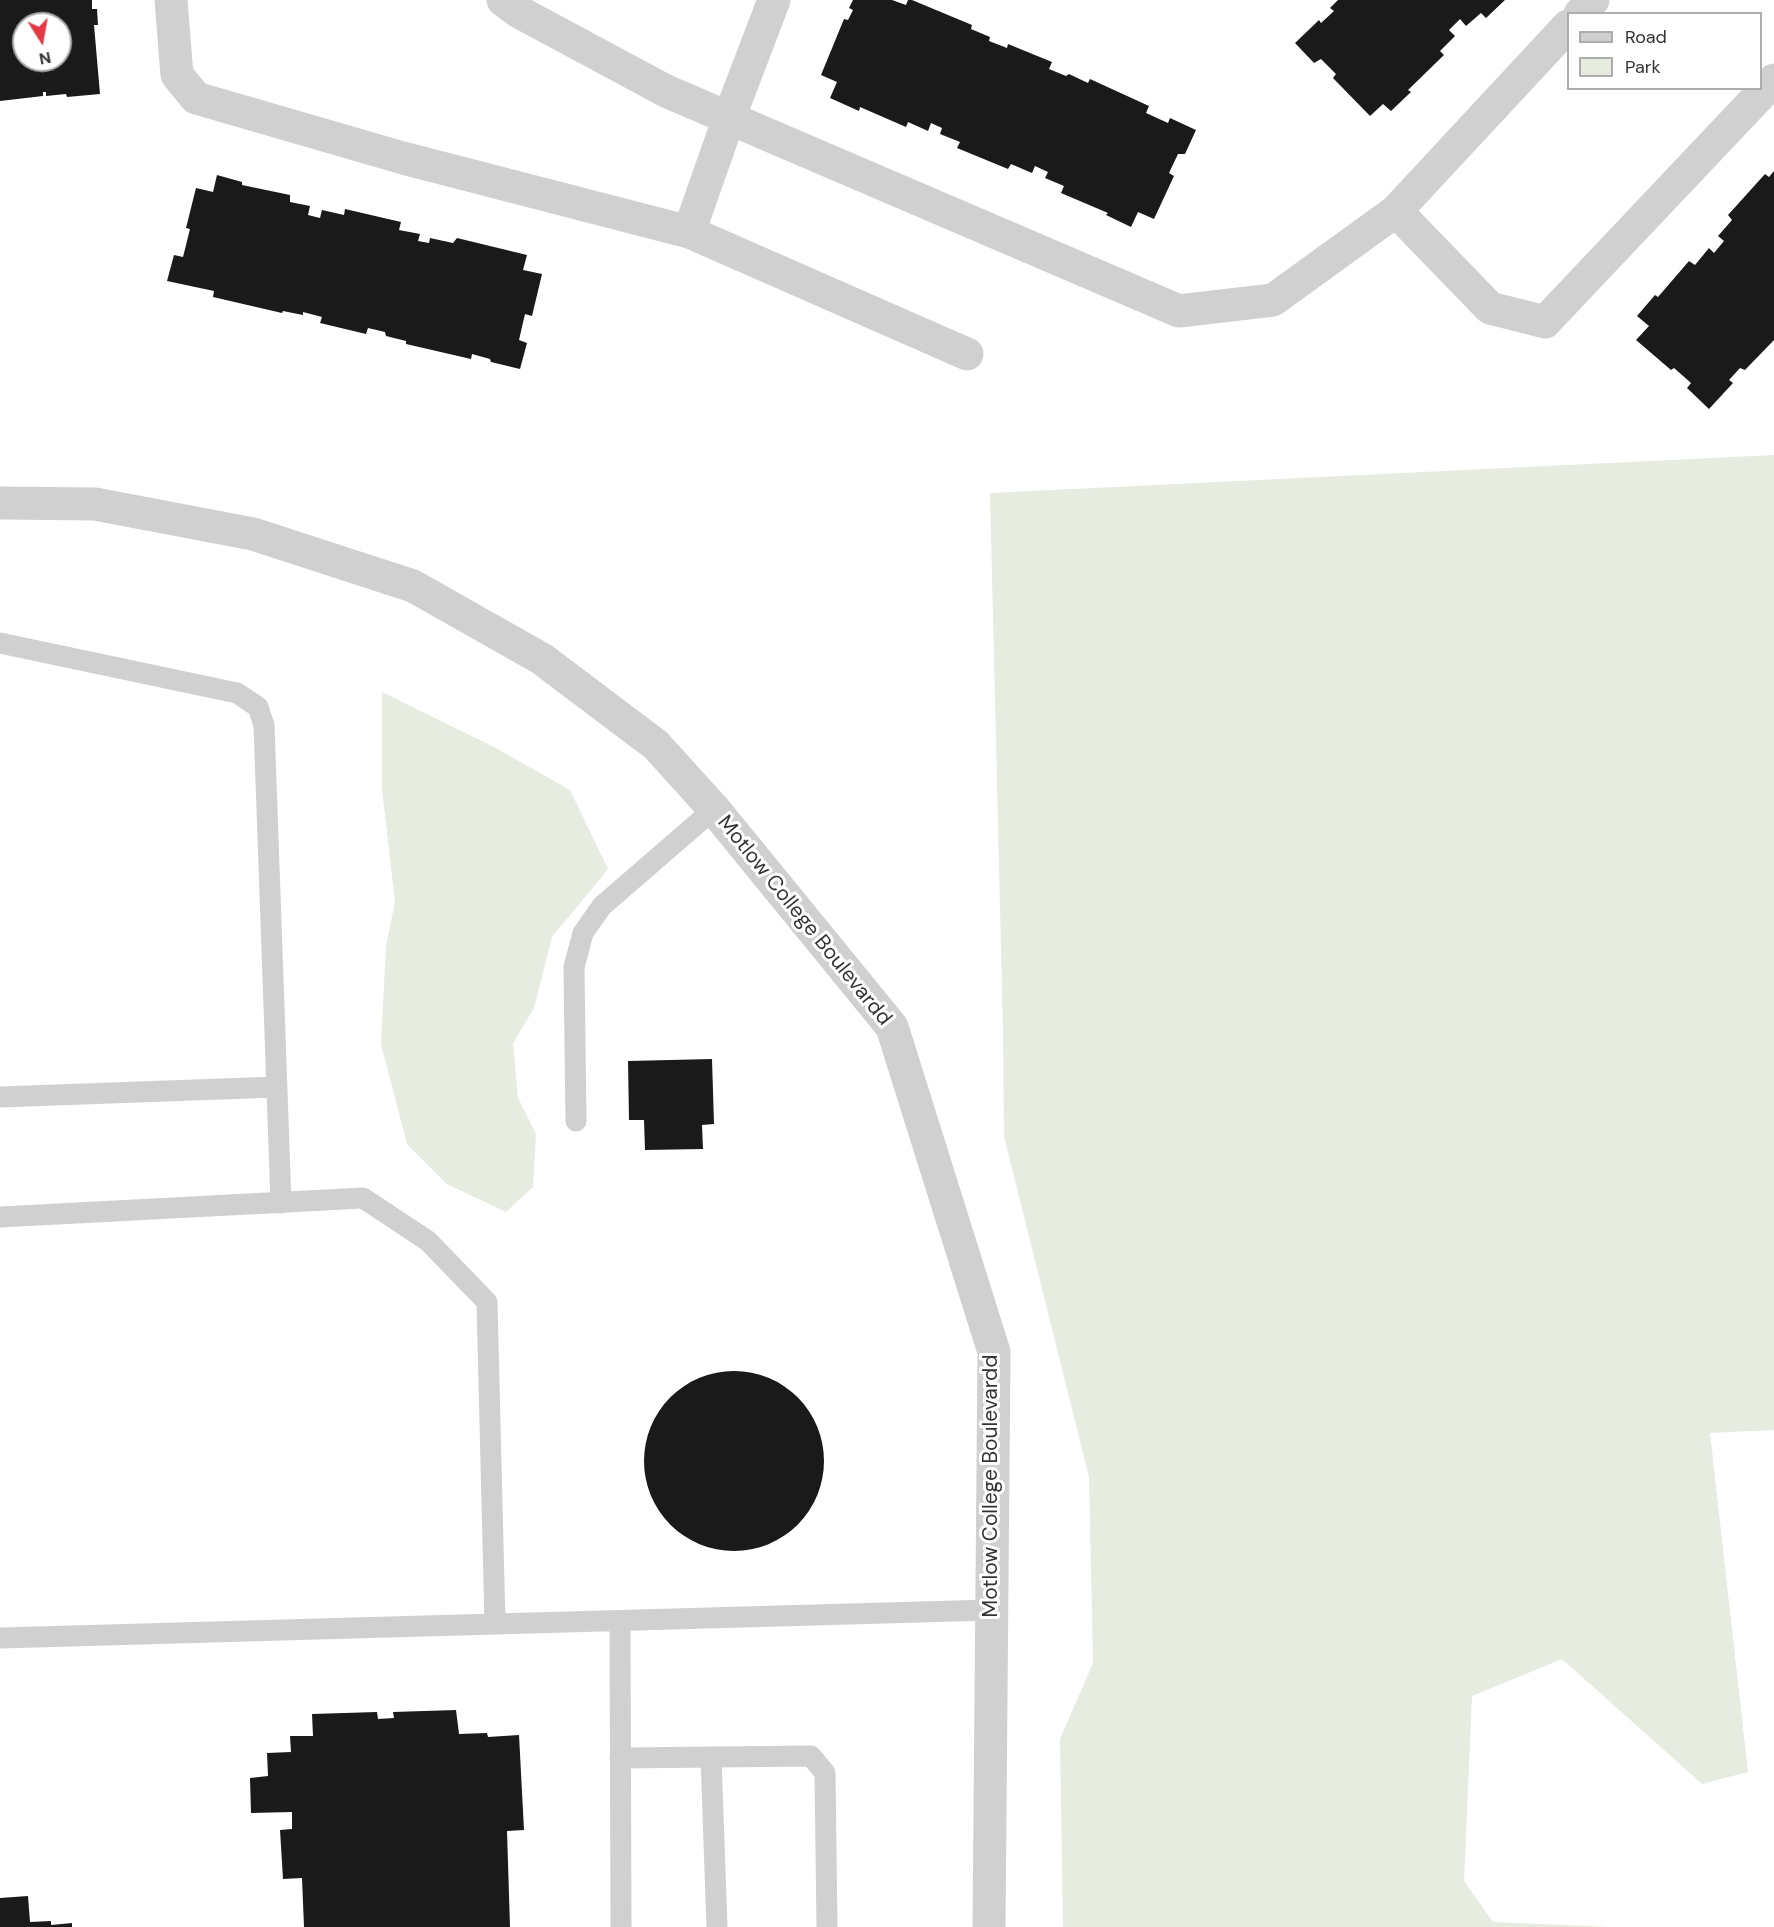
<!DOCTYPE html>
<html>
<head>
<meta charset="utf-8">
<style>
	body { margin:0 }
	#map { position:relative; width:1774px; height:1927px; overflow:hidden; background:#fff; font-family:"DM Sans",sans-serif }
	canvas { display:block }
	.legend { position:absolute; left:1567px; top:12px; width:195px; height:78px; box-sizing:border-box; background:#fff; border:2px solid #adadad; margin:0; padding:8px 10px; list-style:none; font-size:18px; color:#333 }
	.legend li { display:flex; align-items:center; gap:12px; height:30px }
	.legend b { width:30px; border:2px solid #adadad }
	.north { position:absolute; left:12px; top:12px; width:60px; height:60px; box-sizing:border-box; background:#fff; border:2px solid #adadad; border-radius:50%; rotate:169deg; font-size:16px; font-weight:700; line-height:24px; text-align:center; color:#333 }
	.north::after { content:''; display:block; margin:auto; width:21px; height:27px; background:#e63946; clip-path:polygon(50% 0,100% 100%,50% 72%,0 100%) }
</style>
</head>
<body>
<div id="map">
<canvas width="1774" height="1927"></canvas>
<ul class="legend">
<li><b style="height:8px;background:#d0d0d0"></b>Road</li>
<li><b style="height:16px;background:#e6ecdf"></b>Park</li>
</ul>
<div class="north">N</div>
</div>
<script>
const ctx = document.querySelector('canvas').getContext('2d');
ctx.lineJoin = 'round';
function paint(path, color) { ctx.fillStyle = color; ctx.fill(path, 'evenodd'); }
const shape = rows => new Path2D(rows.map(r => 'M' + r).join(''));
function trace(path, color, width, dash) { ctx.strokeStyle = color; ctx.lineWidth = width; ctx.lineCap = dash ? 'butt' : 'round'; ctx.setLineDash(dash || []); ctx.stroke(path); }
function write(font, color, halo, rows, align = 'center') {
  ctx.font = font + ' "DM Sans",sans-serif'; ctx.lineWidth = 6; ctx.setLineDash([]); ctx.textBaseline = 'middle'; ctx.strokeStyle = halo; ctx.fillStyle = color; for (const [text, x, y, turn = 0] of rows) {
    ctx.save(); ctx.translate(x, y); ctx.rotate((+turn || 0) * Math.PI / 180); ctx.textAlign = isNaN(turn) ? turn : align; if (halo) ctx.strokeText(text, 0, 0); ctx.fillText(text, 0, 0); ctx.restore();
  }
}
const green = shape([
	[1774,455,1774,1430,1710,1433,1748,1772,1702,1784,1562,1659,1472,1696,1464,1881,1493,1922,1611,1927,1063,1927,1060,1739,1093,1663,1089,1477,1004,1136,1003,1031,990,493],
	[382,692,494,747,570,790,608,869,552,937,534,1008,513,1043,518,1098,536,1134,533,1187,506,1212,447,1184,407,1144,381,1044,386,946,395,902,382,789]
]);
const building = shape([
	[0,0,92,0,92,9,97,9,98,25,94,25,100,94,67,97,66,94,46,96,46,92,43,92,43,96,0,101],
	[24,24,60,24,60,60,24,60],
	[853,0,892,0,906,5,908,0,912,0,972,25,971,29,990,37,989,41,1007,48,1008,44,1052,62,1049,69,1066,76,1069,74,1088,83,1090,79,1149,106,1146,113,1168,123,1170,118,1196,130,1185,154,1178,154,1169,173,1174,176,1154,219,1138,212,1131,227,1106,215,1108,213,1061,193,1064,186,1045,178,1048,172,1035,166,1032,173,1011,164,1008,169,957,148,960,142,940,134,942,128,931,123,928,131,908,122,906,127,860,107,859,111,830,98,837,82,821,75,844,19,848,20,853,10,849,8],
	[1338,0,1505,0,1486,18,1481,13,1466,26,1460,19,1449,30,1455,36,1440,51,1444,55,1408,90,1411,92,1391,111,1383,104,1370,116,1333,78,1336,74,1321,59,1314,63,1295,43,1319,20,1321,23,1334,11,1330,8],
	[1774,171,1774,340,1745,370,1740,368,1729,380,1733,383,1709,409,1687,388,1691,383,1674,368,1671,370,1636,340,1649,326,1637,316,1655,295,1658,297,1689,261,1695,265,1709,248,1714,253,1724,241,1718,236,1732,220,1728,215,1765,174,1769,177],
	[217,175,242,182,242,185,290,195,290,202,310,206,308,215,320,218,322,210,344,215,345,209,401,222,399,230,420,234,418,241,429,243,430,238,453,243,457,238,527,255,523,270,542,274,532,316,525,314,519,340,527,343,520,369,491,362,490,359,472,354,471,359,406,344,406,341,386,336,385,332,368,328,366,334,320,323,322,317,303,312,303,315,283,311,282,313,213,297,214,291,167,281,174,255,183,257,190,229,186,228,196,188,213,192],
	[712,1059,714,1124,702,1125,703,1149,645,1150,644,1120,629,1120,628,1061],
	'644 1461a90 90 0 1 1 180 0a90 90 0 1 1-180 0Z',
	[456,1710,459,1734,487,1733,488,1737,519,1735,524,1830,507,1831,510,1927,304,1927,302,1878,283,1879,280,1830,292,1829,292,1812,251,1813,250,1778,268,1776,267,1753,291,1752,290,1736,313,1736,312,1714,377,1712,378,1719,394,1718,393,1712],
	[28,1896,30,1922,51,1921,51,1925,72,1923,72,1927,0,1927,0,1898]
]);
const lane = shape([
	[0,643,237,693,258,707,264,725,281,1203],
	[0,1097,277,1087],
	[576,1121,574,967,583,933,602,906,714,809],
	[0,1217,363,1198,428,1241,487,1302,495,1624],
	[620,1621,621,1927],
	[0,1638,991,1610],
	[711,1757,717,1927],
	[620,1758,811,1756,825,1773,827,1927]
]);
const street = shape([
	[171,0,177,75,196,98,403,158,689,232,729,118,774,0],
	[503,0,519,12,666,91,1179,311,1273,300,1396,211,1568,26],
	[1580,14,1593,0],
	[1396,211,1490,308,1545,322,1774,80],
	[689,232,967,354],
	[0,503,95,504,253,534,413,586,542,659,656,745,714,809,892,1027,994,1352,989,1927]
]);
const streetNames = [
	["Motlow College Boulevardd",804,921,51],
	["Motlow College Boulevardd",991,1486,-90]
];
paint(green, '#e6ecdf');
paint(building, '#1a1a1a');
trace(lane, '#d0d0d0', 21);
trace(street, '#d0d0d0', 33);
write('21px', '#333', '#fff', streetNames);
</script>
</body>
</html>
